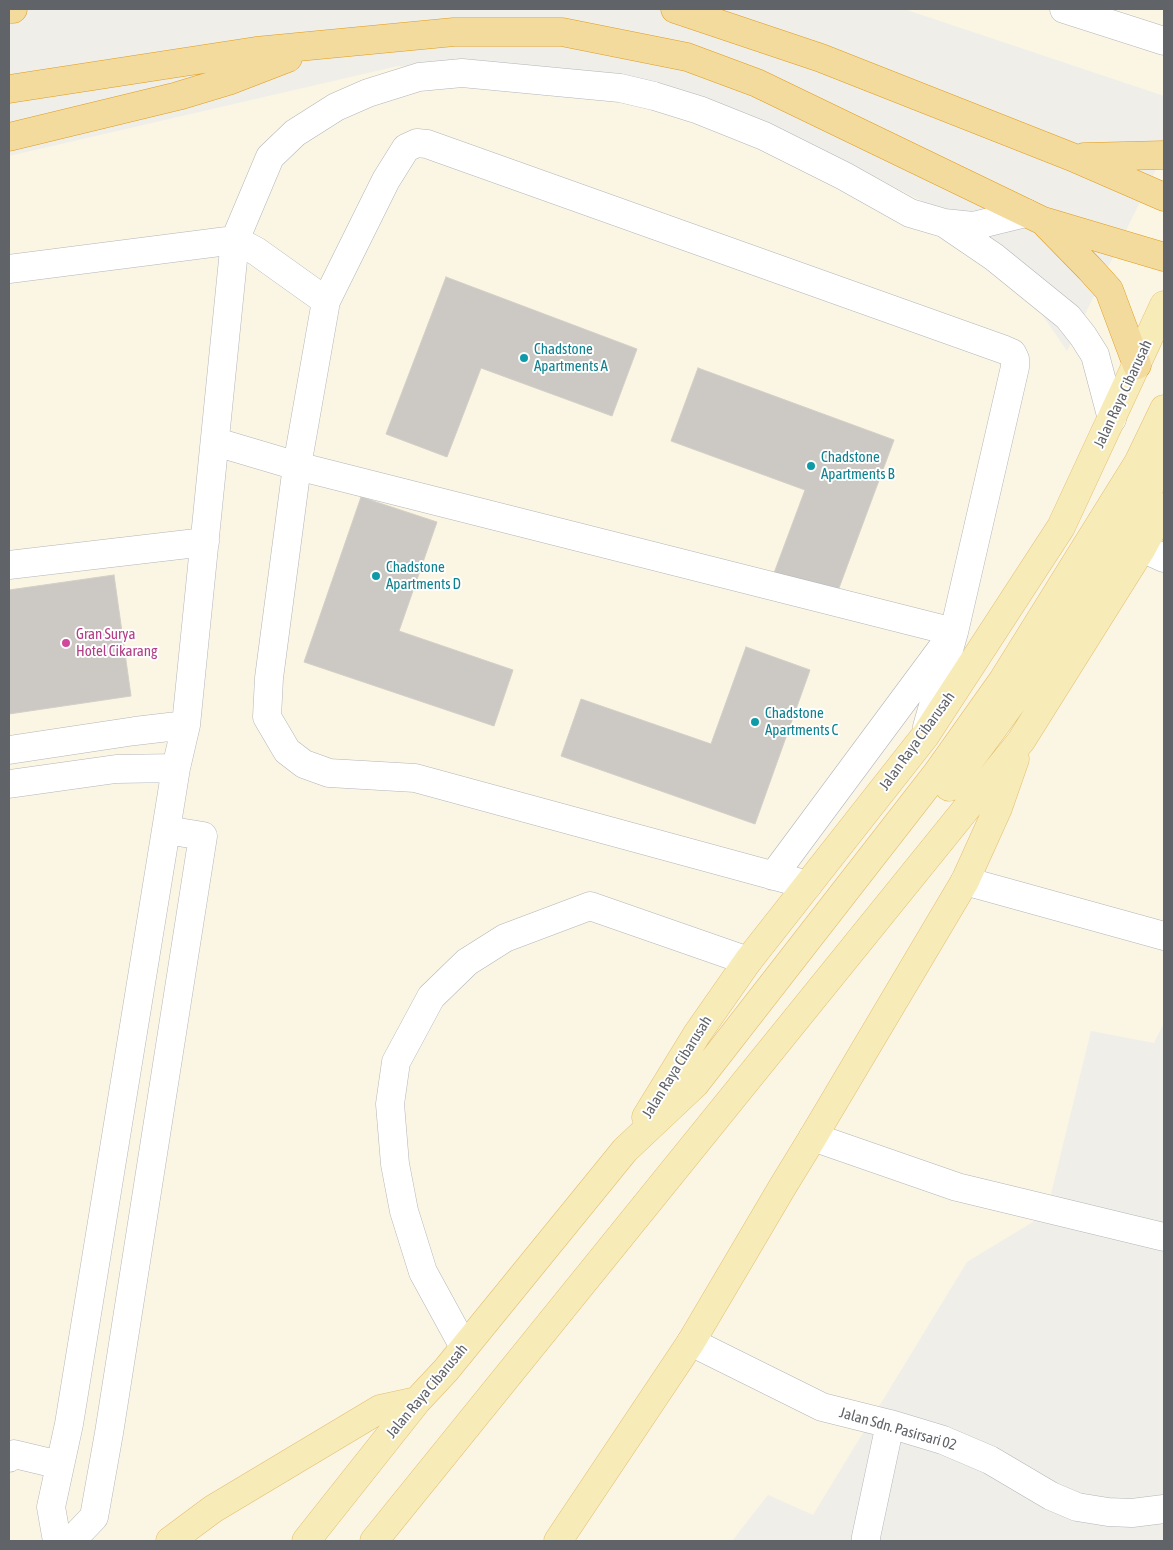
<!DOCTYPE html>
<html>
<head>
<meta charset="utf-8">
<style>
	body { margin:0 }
	#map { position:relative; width:1173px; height:1550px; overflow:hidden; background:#f0eee9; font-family:"Asap Condensed",sans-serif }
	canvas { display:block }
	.frame { position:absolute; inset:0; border:10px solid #606367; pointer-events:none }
</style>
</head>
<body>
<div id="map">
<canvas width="1173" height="1550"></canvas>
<div class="frame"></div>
</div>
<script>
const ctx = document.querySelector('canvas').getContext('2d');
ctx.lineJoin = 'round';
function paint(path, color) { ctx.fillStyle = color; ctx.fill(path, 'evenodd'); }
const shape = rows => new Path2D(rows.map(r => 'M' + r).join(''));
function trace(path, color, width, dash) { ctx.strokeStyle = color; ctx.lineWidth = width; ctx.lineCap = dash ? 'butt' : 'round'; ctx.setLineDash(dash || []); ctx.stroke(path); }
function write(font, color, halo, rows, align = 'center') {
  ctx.font = font + ' "Asap Condensed",sans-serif'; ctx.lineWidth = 4; ctx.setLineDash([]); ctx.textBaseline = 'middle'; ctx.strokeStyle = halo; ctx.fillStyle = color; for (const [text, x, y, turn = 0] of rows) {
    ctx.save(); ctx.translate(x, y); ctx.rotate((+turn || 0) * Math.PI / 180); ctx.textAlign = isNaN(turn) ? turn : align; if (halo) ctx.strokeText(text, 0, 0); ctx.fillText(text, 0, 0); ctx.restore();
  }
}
const commercial = shape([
	[904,9,1164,9,1164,96],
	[398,66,638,78,806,142,987,234,1067,351,1164,153,1164,1023,1154,1043,1091,1031,1046,1214,967,1262,813,1515,768,1495,732,1541,9,1541,9,156]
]);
const building = shape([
	[446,277,637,349,612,416,481,368,447,457,386,434,446,277],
	[698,368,894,440,836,596,774,573,805,490,671,441,698,368],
	[361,497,437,522,399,631,513,670,494,726,304,662,361,497],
	[114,575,131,696,9,714,9,590,114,575],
	[746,647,810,670,755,824,561,756,581,699,711,744,746,647]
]);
const minor = shape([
	[1064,9,1164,41],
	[944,223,994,257,1068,317,1083,336,1095,355,1112,419],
	[9,269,235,240,256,251,326,301],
	[216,442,297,466,954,632,773,876],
	[1142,548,1164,558],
	[9,565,205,542],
	[9,750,135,731,186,725],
	[9,784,116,769,176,768],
	[965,881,1164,936],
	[808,885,415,778,329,773,304,764,287,751,267,717,269,678,297,466,326,301,386,180,406,148,417,143,427,144,1005,350,1012,353,1015,359,1015,367,954,632,927,727],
	[813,1137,957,1187,1164,1237],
	[691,1342,822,1407,890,1424,943,1440,990,1460,1051,1496,1077,1507,1108,1512,1132,1513,1164,1509],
	[464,1347,423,1272,404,1211,395,1164,390,1104,396,1062,431,997,467,962,505,938,590,906,748,961],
	[9,1458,14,1454,60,1465],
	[57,1541,51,1507,69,1424,166,830,176,768,186,725,235,240,270,157,295,133,336,107,368,93,419,77,462,73,620,88,654,96,699,110,764,136,844,176,910,213,944,223,973,226,1026,213],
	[71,1541,94,1517,109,1433,203,836,166,830],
	[866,1541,866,1537,890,1424]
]);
const major = shape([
	[949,787,975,753,1057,641,1147,493,1164,456],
	[646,1117,697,1034,748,961,925,736,1061,527,1164,305],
	[170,1541,213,1509,380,1409,417,1401],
	[306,1541,417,1401,446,1370,625,1150,695,1084,937,773,1003,680,1138,463,1164,409],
	[374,1541,1021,741,1142,548,1164,507],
	[558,1541,691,1342,783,1186,813,1137,965,881,998,808,1015,759]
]);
const highway = shape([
	[9,9,13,9],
	[675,9,821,58,1072,157,1164,197],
	[9,89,256,51,454,32,562,32,687,57,757,83,1043,221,1164,257],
	[9,137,178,96,231,80,288,58],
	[1084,157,1164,155],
	[1046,224,1090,269,1109,290,1137,365]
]);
const markers = [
	[524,358,5,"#0f9aa8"],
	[811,466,5,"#0f9aa8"],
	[376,576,5,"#0f9aa8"],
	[66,643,5,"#d1479c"],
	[755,722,5,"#0f9aa8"]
];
const cultureNames = [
	["Chadstone",534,349],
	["Apartments A",534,366],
	["Chadstone",821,457],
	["Apartments B",821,474],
	["Chadstone",386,567],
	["Apartments D",386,584],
	["Chadstone",765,713],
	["Apartments C",765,730]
];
const streetNames = [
	["Jalan Raya Cibarusah",1123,394,-65],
	["Jalan Raya Cibarusah",917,741,-54],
	["Jalan Raya Cibarusah",677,1067,-58],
	["Jalan Raya Cibarusah",427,1391,-50],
	["Jalan Sdn. Pasirsari 02",898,1429,16]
];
const hotelNames = [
	["Gran Surya",76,634],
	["Hotel Cikarang",76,651]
];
paint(commercial, '#fbf5e3');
paint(building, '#ccc9c5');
trace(building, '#d4d0c7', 1);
trace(minor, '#b3b5b9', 29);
trace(major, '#e4bf6e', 29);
trace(highway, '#e09c18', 29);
trace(minor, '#fff', 28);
trace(major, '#f7ebb7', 28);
trace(highway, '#f3da9d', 28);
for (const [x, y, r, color] of markers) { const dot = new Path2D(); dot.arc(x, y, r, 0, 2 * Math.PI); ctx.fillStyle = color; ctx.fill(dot); trace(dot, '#fff', 2); }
write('15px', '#0d838f', '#fff', cultureNames, 'left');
write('15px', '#606367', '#fff', streetNames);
write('15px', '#b23c85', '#fff', hotelNames, 'left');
</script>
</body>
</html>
